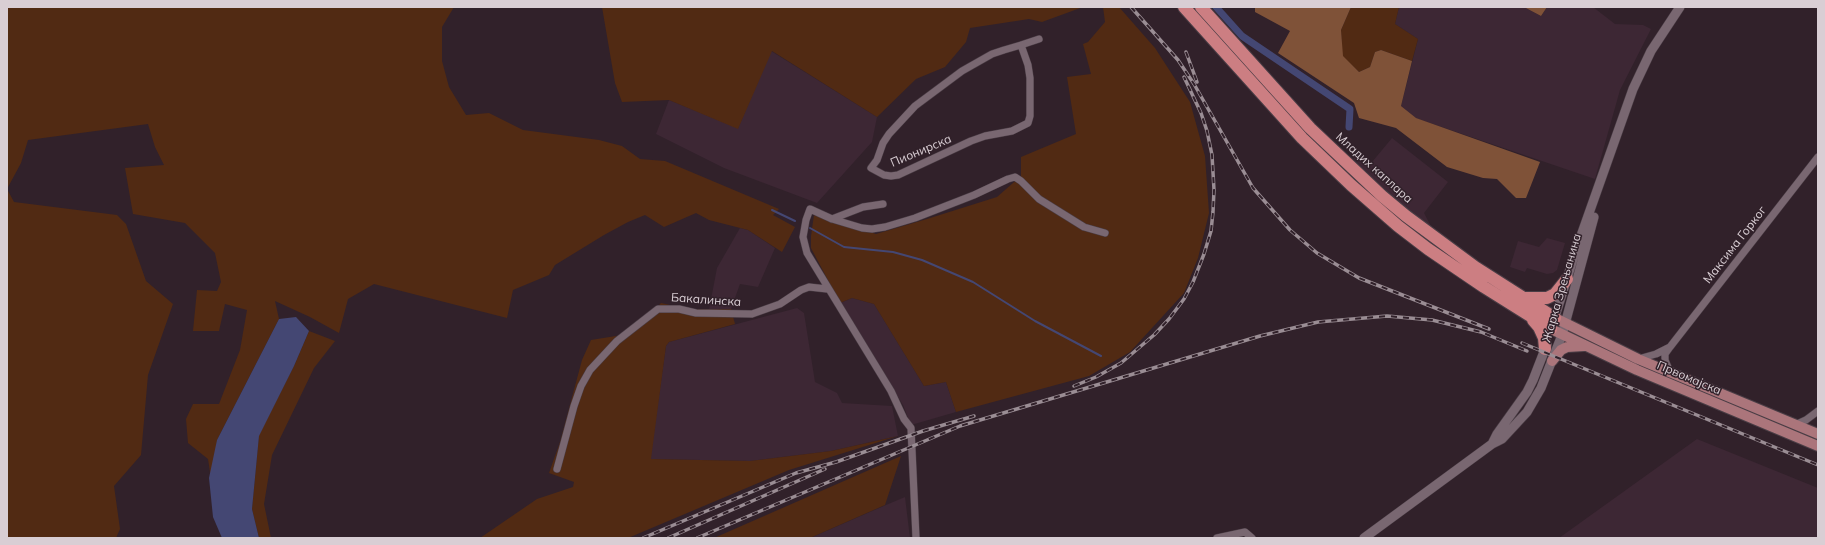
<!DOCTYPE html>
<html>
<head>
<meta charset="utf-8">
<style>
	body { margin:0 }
	#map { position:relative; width:1825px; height:545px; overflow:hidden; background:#31212a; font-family:Mulish,sans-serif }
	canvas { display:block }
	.frame { position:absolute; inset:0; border:8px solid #d9ced4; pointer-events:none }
</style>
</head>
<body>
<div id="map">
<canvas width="1825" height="545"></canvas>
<div class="frame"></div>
</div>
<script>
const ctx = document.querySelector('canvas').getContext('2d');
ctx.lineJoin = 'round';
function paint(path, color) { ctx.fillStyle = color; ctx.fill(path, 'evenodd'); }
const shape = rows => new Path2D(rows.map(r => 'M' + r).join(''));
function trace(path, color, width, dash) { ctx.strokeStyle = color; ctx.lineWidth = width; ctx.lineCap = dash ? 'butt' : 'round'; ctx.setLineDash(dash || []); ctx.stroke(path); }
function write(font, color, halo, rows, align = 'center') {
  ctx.font = font + ' Mulish,sans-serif'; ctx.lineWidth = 3; ctx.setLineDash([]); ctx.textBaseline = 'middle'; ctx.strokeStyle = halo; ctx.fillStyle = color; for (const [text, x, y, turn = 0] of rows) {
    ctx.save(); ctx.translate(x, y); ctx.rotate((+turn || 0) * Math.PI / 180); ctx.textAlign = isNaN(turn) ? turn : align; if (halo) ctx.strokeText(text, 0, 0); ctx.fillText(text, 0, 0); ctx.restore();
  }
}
const built = shape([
	[1399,7,1524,7,1541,16,1547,7,1593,7,1615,24,1643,25,1651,29,1620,90,1595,179,1415,118,1401,106,1418,39,1395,24],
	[771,51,877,117,872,142,817,203,724,168,656,134,669,100,738,128],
	[1392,138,1448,182,1424,213,1433,230,1404,208,1365,175,1352,156,1367,164,1372,162],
	[740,228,748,230,775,248,758,287,740,284,731,309,709,310,717,268],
	[1547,238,1565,243,1557,270,1553,273,1547,274,1527,268,1525,272,1510,267,1518,241,1539,247],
	[852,298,874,304,924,386,946,382,956,412,911,425,903,405,840,303],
	[797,308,804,313,815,382,837,393,842,403,892,406,898,436,831,451,750,461,650,459,666,346,669,342],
	[1697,439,1818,488,1818,538,1559,538],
	[905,497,910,538,810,538,886,505]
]);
const green = shape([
	[7,7,454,7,442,27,442,61,449,87,466,115,489,113,523,130,599,140,622,146,640,159,665,161,779,209,773,215,795,227,782,252,748,230,709,220,696,213,664,227,645,215,628,222,604,235,555,265,549,275,513,290,507,318,374,284,348,299,339,333,310,317,275,301,279,319,217,440,214,498,208,459,188,443,186,419,193,404,219,404,240,350,247,310,225,304,219,331,193,331,197,290,217,291,221,282,215,253,185,223,133,214,125,168,164,165,155,147,148,124,28,140,21,163,7,189,14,202,117,215,126,224,146,281,173,304,148,375,141,455,114,486,120,529,116,538,7,538],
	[602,7,1083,7,1042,22,1029,19,970,28,966,42,945,67,916,79,877,117,772,51,738,129,669,100,622,102,615,83],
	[1103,7,1119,7,1155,48,1190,102,1205,156,1209,213,1198,258,1184,293,1130,352,1089,376,956,412,946,382,924,386,874,304,852,298,840,303,811,248,811,236,814,215,876,234,927,219,997,197,1021,176,1021,157,1076,134,1067,77,1091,74,1083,44,1088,42,1105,22],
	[1351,7,1399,7,1395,24,1418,39,1412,61,1381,50,1375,52,1370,67,1359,72,1342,56,1341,30],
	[661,303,688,309,731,309,735,324,669,342,666,346,651,459,750,461,831,451,898,436,789,470,628,538,480,538,537,499,573,487,574,482,549,473,560,442,582,360,591,340,622,335,647,318],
	[309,331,335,341,314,368,272,455,264,504,271,538,259,538,252,509,259,435,294,366],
	[901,456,885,505,810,538,714,538]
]);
const forest = shape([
	[1255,7,1351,7,1341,30,1343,56,1359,72,1370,67,1375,52,1381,50,1412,61,1401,106,1416,118,1540,162,1526,198,1516,198,1497,179,1483,178,1447,167,1396,128,1359,118,1354,103,1278,53,1290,31,1255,12],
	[1524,7,1547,7,1541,16]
]);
const water = shape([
	[296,317,309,331,294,366,259,436,252,509,259,538,222,538,213,517,209,478,217,440,279,319]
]);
const stream = shape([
	[772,210,795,221],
	[810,228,844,247,893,252,922,260,973,282,1035,321,1101,356]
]);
const canal = shape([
	[1216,7,1242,36,1350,109,1349,127]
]);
const street = shape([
	[1021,45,1028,65,1030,78,1030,116,1028,123,1012,131,985,136,971,141,898,175,891,176,884,175,871,168,877,160,883,143,889,134,915,106,962,71,992,54,1004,50,1021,45,1039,39],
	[832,219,863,207,883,204],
	[1638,359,1656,354,1670,347],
	[1670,372,1665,360,1665,354,1670,347,1818,157],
	[1795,425,1806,420,1818,411],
	[557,469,574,406,581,386,590,370,617,341,658,309,679,309,696,313,752,314,780,304,801,290,809,287,827,289],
	[916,538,911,428,904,419,891,391,807,253,803,237,806,220,810,209,832,219,862,228,872,229,885,227,915,218,974,195,1008,179,1015,177,1021,181,1039,199,1084,227,1105,233],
	[1217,538,1245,532,1252,538]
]);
const secondary = shape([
	[1553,323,1577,247,1633,89,1651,51,1680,7],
	[1492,444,1497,434,1527,392,1533,380,1547,344],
	[1364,538,1492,444,1502,439,1527,412,1541,388,1562,335,1594,217]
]);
const primary = shape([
	[1555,318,1638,359,1818,434],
	[1551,329,1637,370,1818,446],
	[1552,361,1561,350,1567,347,1584,346]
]);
const highway = shape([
	[1184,7,1302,138,1351,185,1398,226,1428,249,1484,287,1551,329],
	[1201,7,1310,128,1382,196,1406,216,1475,267,1555,318],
	[1524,298,1547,298,1555,294,1567,279],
	[1533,320,1539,327,1544,338,1545,349]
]);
const rail = shape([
	[1131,7,1178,60,1194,84,1253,188,1290,230,1317,253,1359,278,1489,329],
	[1186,52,1197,82],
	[1522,343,1818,465],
	[1074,386,1096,377,1121,363,1154,335,1169,319,1184,299,1193,282,1204,254,1211,231,1213,212,1214,190,1212,155,1207,131,1201,113,1184,77],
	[643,538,796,473,836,462,923,431,974,416],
	[668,538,825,469],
	[697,538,960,426,1260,336,1318,322,1387,316,1432,320,1481,332,1527,351]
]);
const streetNames = [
	["Пионирска",921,151,-23],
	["Младих каплара",1374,168,42],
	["Максима Горког",1735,245,-52],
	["Жарка Зрењанина",1562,288,-74],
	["Бакалинска",706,300,4],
	["Првомајска",1689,378,23]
];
paint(built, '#3d2734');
paint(green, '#512a13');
paint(forest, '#7f5238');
paint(water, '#444773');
trace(stream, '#444773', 2);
trace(canal, '#444773', 7);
trace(street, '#4a3d45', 8);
trace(secondary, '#4a3d45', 10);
trace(primary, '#4a3d45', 12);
trace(highway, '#4a3d45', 14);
trace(street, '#796771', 7);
trace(secondary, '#796771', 9);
trace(primary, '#ab757b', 10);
trace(highway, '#cc7e82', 12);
trace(rail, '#9a8d94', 3.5);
trace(rail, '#31212a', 2, [6]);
write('12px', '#d9ced4', '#31212a', streetNames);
</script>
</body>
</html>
